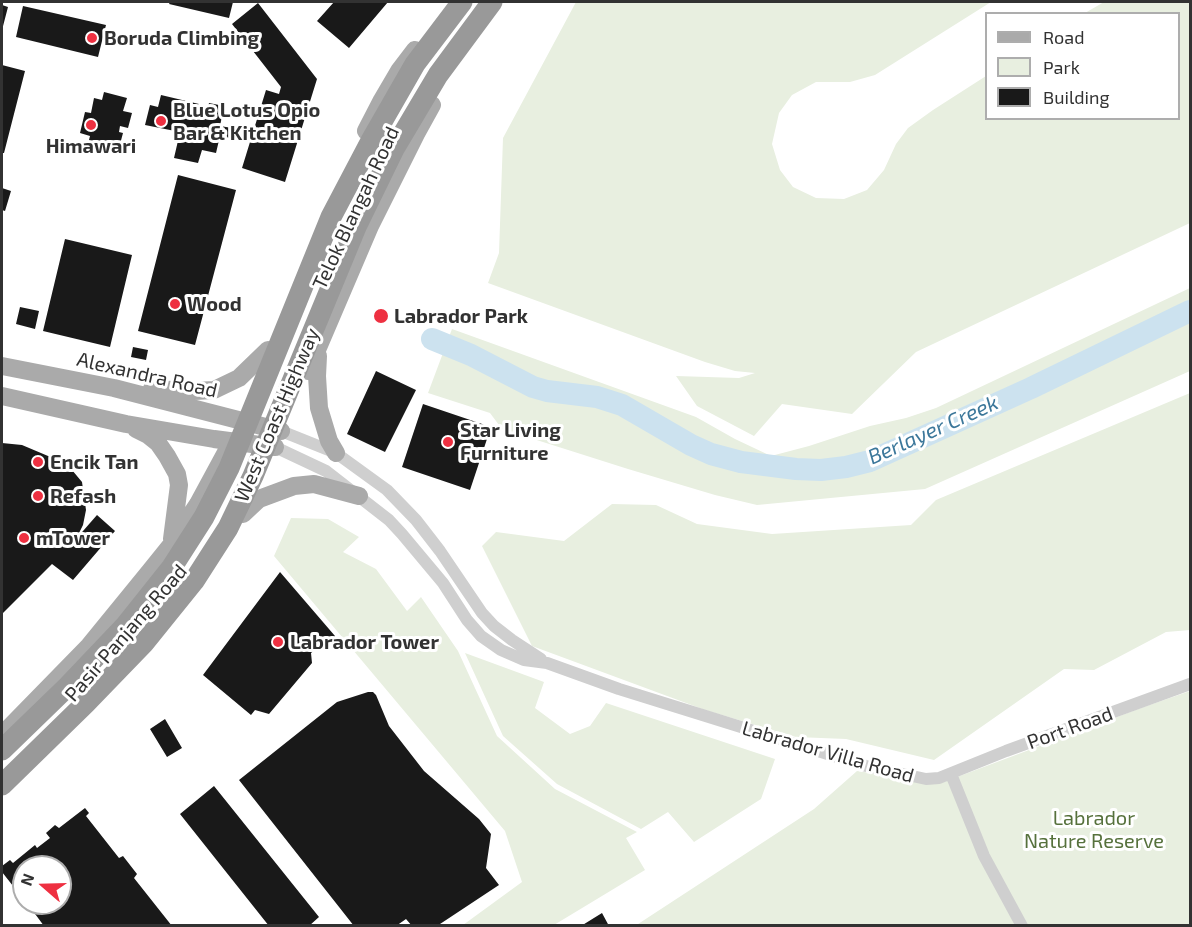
<!DOCTYPE html>
<html>
<head>
<meta charset="utf-8">
<style>
	body { margin:0 }
	#map { position:relative; width:1192px; height:927px; overflow:hidden; background:#fff; font-family:"Exo 2",sans-serif }
	canvas { display:block }
	.frame { position:absolute; inset:0; border:3px solid #323232; pointer-events:none }
	.legend { position:absolute; left:985px; top:12px; width:195px; height:108px; box-sizing:border-box; background:#fff; border:2px solid #adadad; margin:0; padding:8px 10px; list-style:none; font-size:18px; color:#323232 }
	.legend li { display:flex; align-items:center; gap:12px; height:30px }
	.legend b { width:30px; border:2px solid #adadad }
	.north { position:absolute; left:12px; top:855px; width:60px; height:60px; box-sizing:border-box; background:#fff; border:2px solid #adadad; border-radius:50%; rotate:290deg; font-size:16px; font-weight:700; line-height:24px; text-align:center; color:#323232 }
	.north::after { content:''; display:block; margin:auto; width:21px; height:27px; background:#ee3041; clip-path:polygon(50% 0,100% 100%,50% 72%,0 100%) }
</style>
</head>
<body>
<div id="map">
<canvas width="1192" height="927"></canvas>
<div class="frame"></div>
<ul class="legend">
<li><b style="height:8px;background:#aaa"></b>Road</li>
<li><b style="height:16px;background:#e8efe0"></b>Park</li>
<li><b style="height:16px;background:#191919"></b>Building</li>
</ul>
<div class="north">N</div>
</div>
<script>
const ctx = document.querySelector('canvas').getContext('2d');
ctx.lineJoin = 'round';
function paint(path, color) { ctx.fillStyle = color; ctx.fill(path, 'evenodd'); }
const shape = rows => new Path2D(rows.map(r => 'M' + r).join(''));
function trace(path, color, width, dash) { ctx.strokeStyle = color; ctx.lineWidth = width; ctx.lineCap = dash ? 'butt' : 'round'; ctx.setLineDash(dash || []); ctx.stroke(path); }
function write(font, color, halo, rows, align = 'center') {
  ctx.font = font + ' "Exo 2",sans-serif'; ctx.lineWidth = 6; ctx.setLineDash([]); ctx.textBaseline = 'middle'; ctx.strokeStyle = halo; ctx.fillStyle = color; for (const [text, x, y, turn = 0] of rows) {
    ctx.save(); ctx.translate(x, y); ctx.rotate((+turn || 0) * Math.PI / 180); ctx.textAlign = isNaN(turn) ? turn : align; if (halo) ctx.strokeText(text, 0, 0); ctx.fillText(text, 0, 0); ctx.restore();
  }
}
const green = shape([
	[576,2,991,2,875,75,850,82,816,82,792,95,779,113,772,144,780,170,793,187,816,198,844,199,867,190,884,170,896,144,908,128,933,110,986,76,986,118,1178,118,1178,14,1085,13,1104,2,1190,2,1190,223,916,352,852,414,782,404,754,436,697,406,676,376,739,378,755,373,735,371,705,362,488,283,499,253,503,138],
	[1190,288,1190,371,925,489,757,505,715,495,628,469,502,429,490,413,428,393,452,329,696,417,735,439,771,456,809,446,870,426,906,418,936,408],
	[1190,393,1190,630,1166,632,1094,670,1064,669,934,760,846,739,796,737,705,710,532,646,482,546,496,532,564,541,612,504,656,505,697,524,772,534,911,525,936,500],
	[291,518,328,519,359,537,343,552,376,569,407,611,421,597,458,651,497,736,555,789,637,832,626,838,645,870,554,925,463,925,522,882,505,831,274,556],
	[465,653,544,682,535,708,570,734,590,726,606,703,775,759,761,799,694,842,668,812,641,829,557,784,503,736],
	[1190,691,1190,925,635,926,814,809,857,771,941,783,1141,708]
]);
const river = shape([
	[432,339,471,355,533,387,547,391,597,397,622,405,691,445,711,454,741,462,796,469,821,470,846,467,870,461,1031,388,1190,311]
]);
const building = shape([
	[170,2,233,2,229,18,169,4],
	[334,2,388,2,349,48,317,21],
	[258,3,317,79,285,182,242,168,266,90,279,94,281,87,232,24],
	[2,5,8,7,2,30],
	[23,6,106,25,98,57,16,37],
	[2,65,25,71,4,153,2,153],
	[104,92,127,98,123,111,132,113,128,128,120,126,119,132,123,133,119,148,111,146,109,153,87,148,90,136,80,133,85,112,91,113,94,98,102,100],
	[161,95,199,104,197,109,207,111,209,103,224,106,220,126,232,128,230,138,220,136,216,153,202,150,198,163,174,158,180,132,145,125,150,105,158,107],
	[178,175,236,190,195,345,138,331],
	[2,188,11,191,5,211,2,210],
	[65,239,132,255,110,347,43,331],
	[20,307,39,311,35,329,16,324],
	[133,347,148,350,146,360,131,357],
	[376,371,416,390,385,452,347,434],
	[423,404,491,427,470,490,402,467],
	[2,443,22,445,67,464,82,482,86,510,83,525,76,539,97,515,115,531,73,580,52,564,2,614],
	[280,572,335,636,335,640,321,645,311,653,312,663,269,714,255,710,251,715,203,675],
	[368,692,373,692,376,695,389,726,424,771,479,819,491,834,486,868,499,885,437,926,412,926,406,919,396,926,354,926,239,780,337,702],
	[165,719,182,748,167,757,150,729],
	[214,786,319,917,309,926,269,926,180,814],
	[85,808,89,813,86,816,119,858,123,856,137,874,134,878,172,926,44,926,27,903,60,903,60,867,24,867,24,900,2,872,2,866,10,860,13,863,35,845,37,848,50,838,46,833,55,825,59,828],
	[602,913,609,926,581,926]
]);
const street = shape([
	[281,431,336,453,387,490,416,520,440,551,482,613,494,626,512,640,541,659],
	[275,447,326,471,389,520,402,534,443,583,467,620,481,636,501,650,524,660,547,663,619,689,866,766,926,779,939,778,1006,751,1190,684],
	[951,774,984,856,1022,926]
]);
const primary = shape([
	[366,131,382,100,399,71,415,50],
	[318,356,317,376,319,408,329,441,336,453],
	[2,366,114,388,281,431],
	[308,371,370,226,416,134,432,105],
	[152,389,194,391,214,390,239,378,268,350],
	[2,396,126,424,214,439,275,447],
	[136,429,148,435,158,443,167,456,177,474,179,485,172,539],
	[243,514,259,499,294,486,314,484,359,496],
	[2,735,89,646,151,570,171,545,198,504,231,443]
]);
const highwayBridge = shape([
	[2,750,68,686,125,626,172,567,204,517,229,468,331,217,372,139,415,64,462,2],
	[2,785,86,703,144,643,194,581,228,528,253,476,356,227,394,149,438,75,492,2]
]);
const markers = [
	[92,38,6,"#ee3041"],
	[161,121,6,"#ee3041"],
	[91,125,6,"#ee3041"],
	[175,304,6,"#ee3041"],
	[381,316,8,"#ee3041"],
	[448,442,6,"#ee3041"],
	[38,462,6,"#ee3041"],
	[38,496,6,"#ee3041"],
	[24,538,6,"#ee3041"],
	[278,642,6,"#ee3041"]
];
const poiNames = [
	["Boruda Climbing",104,38],
	["Blue Lotus Opio",173,110],
	["Bar & Kitchen",173,133],
	["Himawari",91,146,"center"],
	["Wood",187,304],
	["Labrador Park",394,316],
	["Star Living",460,430],
	["Furniture",460,453],
	["Encik Tan",50,462],
	["Refash",50,496],
	["mTower",36,538],
	["Labrador Tower",290,642]
];
const streetNames = [
	["Telok Blangah Road",356,208,-65],
	["Alexandra Road",147,375,13],
	["West Coast Highway",277,415,-67],
	["Pasir Panjang Road",126,633,-49],
	["Port Road",1070,728,-20],
	["Labrador Villa Road",828,752,16]
];
const parkNames = [
	["Labrador",1094,818],
	["Nature Reserve",1094,841]
];
const waterNames = [
	["Berlayer Creek",933,430,-24]
];
paint(green, '#e8efe0');
trace(river, '#cce2ef', 22);
paint(building, '#191919');
trace(street, '#cfcfcf', 12);
trace(primary, '#aaa', 18);
trace(highwayBridge, '#999', 21);
for (const [x, y, r, color] of markers) { const dot = new Path2D(); dot.arc(x, y, r, 0, 2 * Math.PI); ctx.fillStyle = color; ctx.fill(dot); trace(dot, '#fff', 2); }
write('bold 20px', '#323232', '#fff', poiNames, 'left');
write('20px', '#323232', '#fff', streetNames);
write('20px', '#56713c', '#fff', parkNames);
write('italic 21px', '#3b779a', '#fff', waterNames);
</script>
</body>
</html>
